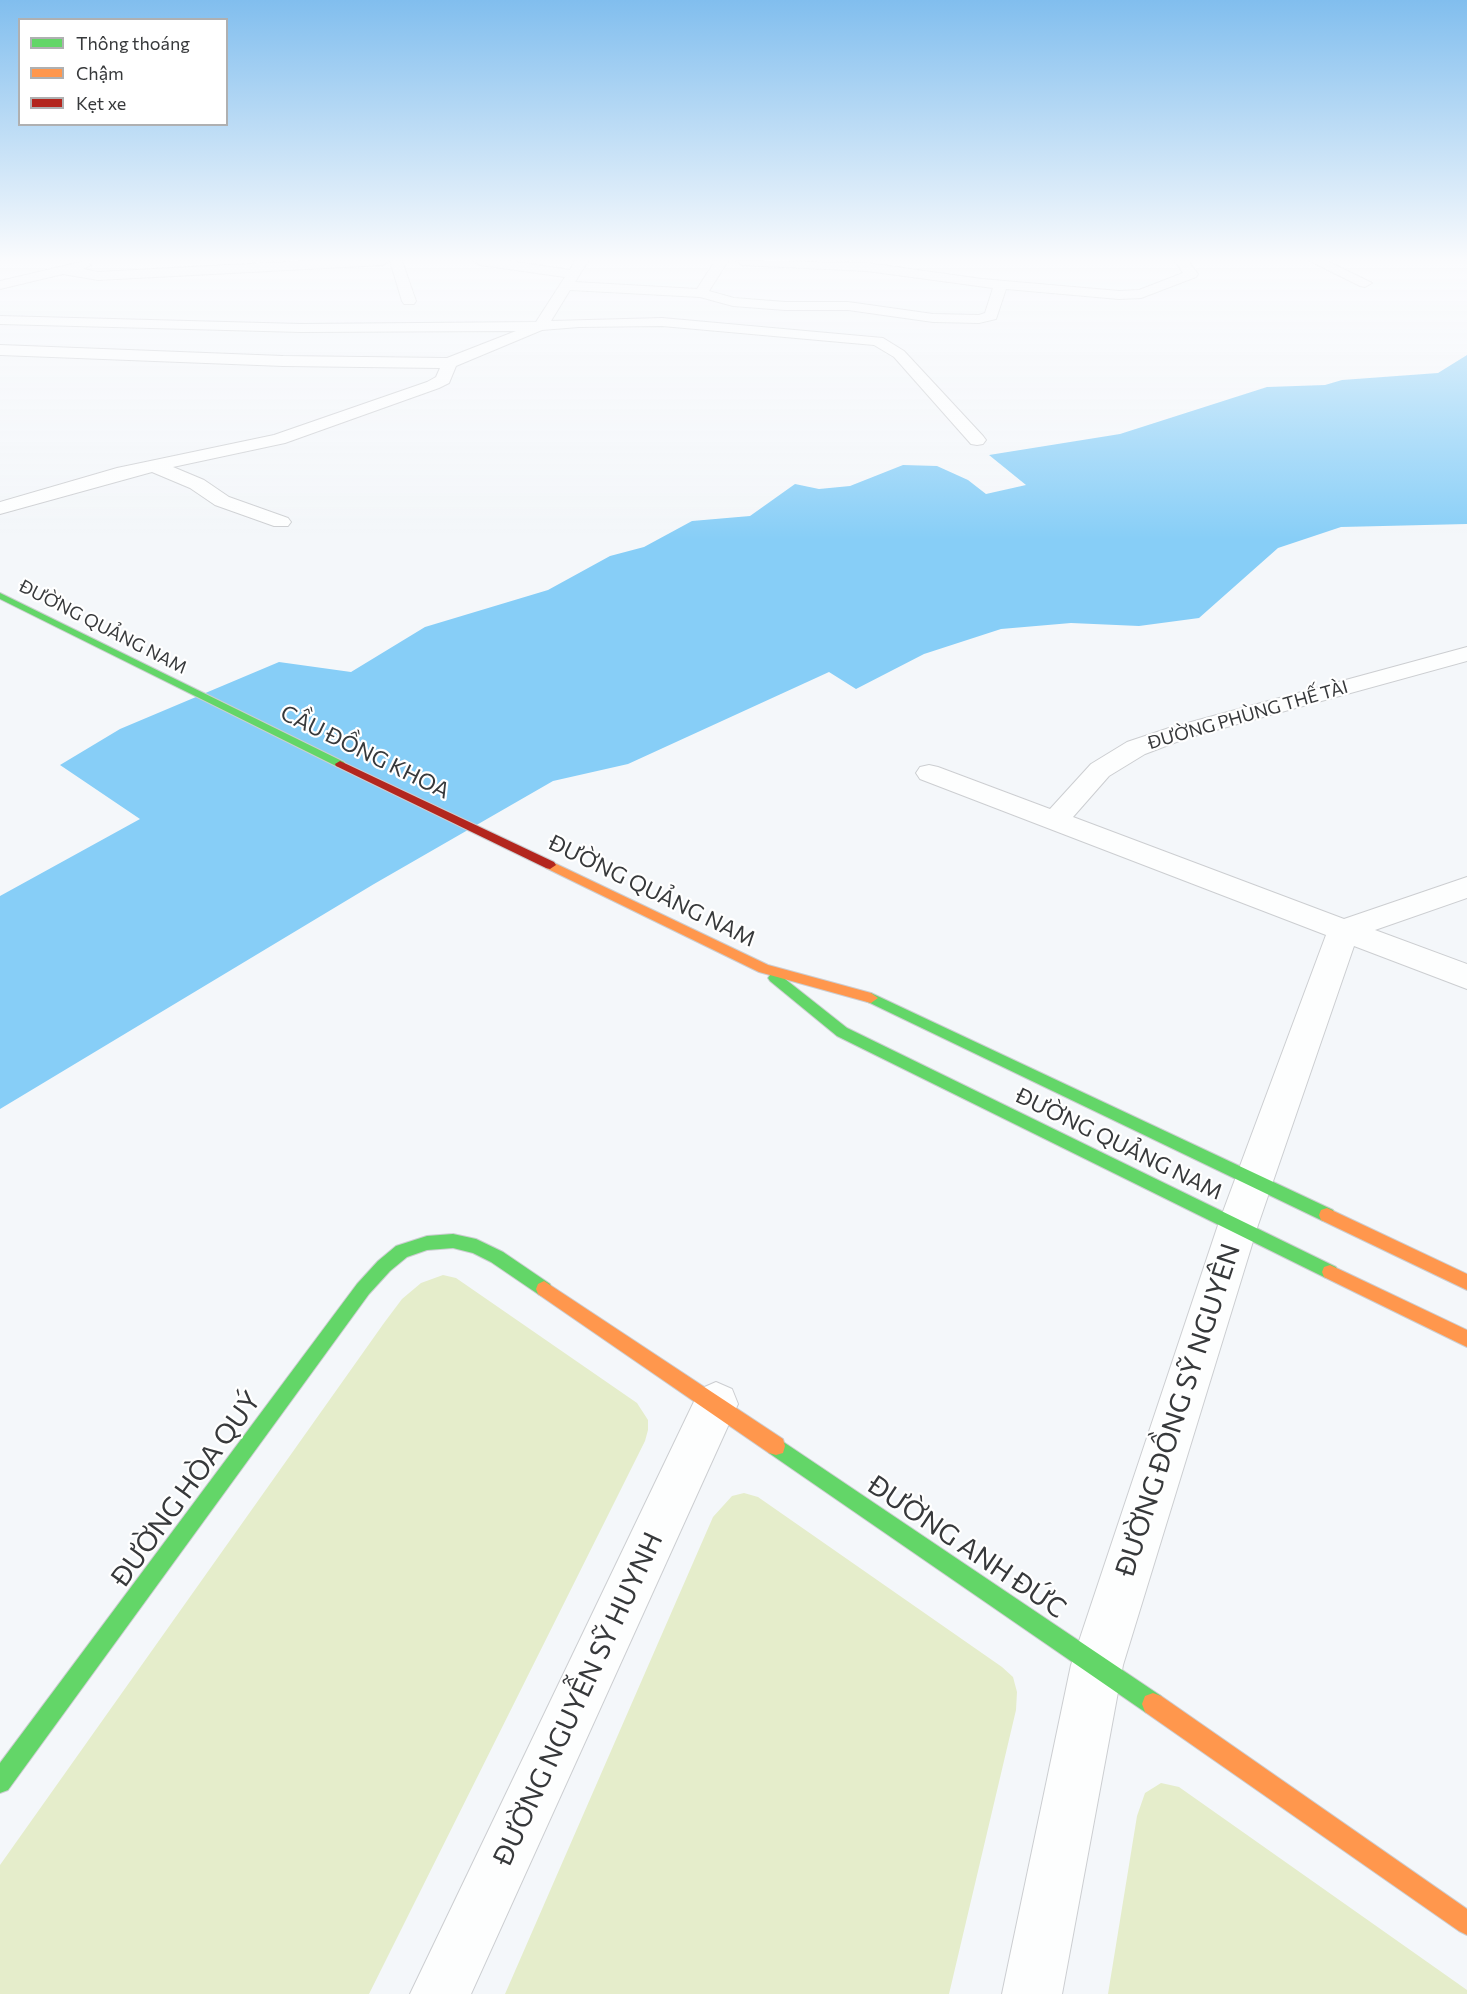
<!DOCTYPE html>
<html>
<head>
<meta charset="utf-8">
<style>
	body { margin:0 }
	#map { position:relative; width:1467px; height:1994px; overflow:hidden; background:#f4f7fa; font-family:Commissioner,sans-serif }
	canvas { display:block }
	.legend { position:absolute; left:18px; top:18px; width:210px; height:108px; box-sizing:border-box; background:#fff; border:2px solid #afb0b1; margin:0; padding:8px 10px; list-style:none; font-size:18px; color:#37393b }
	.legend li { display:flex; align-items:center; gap:12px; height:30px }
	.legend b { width:30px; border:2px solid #afb0b1 }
</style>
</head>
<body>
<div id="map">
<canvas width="1467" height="1994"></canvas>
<ul class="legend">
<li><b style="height:8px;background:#63d668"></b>Thông thoáng</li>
<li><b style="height:8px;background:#ff974d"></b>Chậm</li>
<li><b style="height:8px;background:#b3261e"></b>Kẹt xe</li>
</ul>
</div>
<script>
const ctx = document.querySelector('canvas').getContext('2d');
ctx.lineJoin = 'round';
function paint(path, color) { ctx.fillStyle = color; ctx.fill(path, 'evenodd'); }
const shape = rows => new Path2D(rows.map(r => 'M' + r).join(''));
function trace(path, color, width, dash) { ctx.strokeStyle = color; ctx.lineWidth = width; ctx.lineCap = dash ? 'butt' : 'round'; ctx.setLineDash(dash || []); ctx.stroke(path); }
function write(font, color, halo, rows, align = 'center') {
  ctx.font = font + ' Commissioner,sans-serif'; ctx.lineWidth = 4.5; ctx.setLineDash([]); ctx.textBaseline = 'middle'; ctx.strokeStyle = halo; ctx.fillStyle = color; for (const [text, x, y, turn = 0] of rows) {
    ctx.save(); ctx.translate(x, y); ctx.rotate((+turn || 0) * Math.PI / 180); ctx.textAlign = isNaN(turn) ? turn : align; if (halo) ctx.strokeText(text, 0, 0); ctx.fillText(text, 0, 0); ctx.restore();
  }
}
const green = shape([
	[443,1275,456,1278,637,1403,648,1420,648,1430,645,1441,369,1994,0,1994,0,1865,384,1323,402,1299,421,1283],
	[744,1493,758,1497,1002,1667,1013,1677,1017,1692,1016,1710,949,1994,505,1994,713,1517,732,1496],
	[1161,1783,1179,1787,1467,1990,1467,1994,1108,1994,1137,1816,1145,1793]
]);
const water = shape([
	[1467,355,1467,524,1341,527,1278,548,1199,618,1139,626,1071,623,1001,629,924,654,856,689,829,672,628,764,553,781,374,884,0,1109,0,896,140,819,60,765,120,729,279,662,351,672,425,627,548,590,610,556,644,547,692,521,750,516,795,484,819,489,850,486,903,465,937,466,968,480,986,494,1026,485,989,455,1120,434,1267,387,1325,385,1342,380,1438,373]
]);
const street = shape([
	[85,261,91,265,83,269,98,272,306,261,389,261,383,265,98,280,63,274,0,289,0,281,85,261],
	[390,261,402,261,416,301,414,304,404,304,402,301,390,261],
	[474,261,509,261,570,270,575,261,588,261,575,282,697,289,715,261,728,261,709,291,734,298,785,302,848,302,933,314,979,315,985,313,993,288,867,271,742,265,736,261,867,263,982,279,1119,291,1139,290,1183,273,1175,261,1188,261,1198,274,1196,277,1141,298,1119,299,1006,289,996,319,979,323,933,322,848,310,785,310,733,306,700,297,570,290,551,321,662,318,883,338,904,351,983,436,986,440,983,444,977,445,971,444,894,357,874,345,662,326,579,327,542,330,456,366,449,383,439,388,285,443,173,467,204,480,229,497,288,518,291,522,288,526,274,526,215,505,190,488,152,472,0,514,0,502,117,468,274,435,427,382,436,377,440,368,283,366,0,355,0,345,283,356,447,358,516,331,301,332,0,324,0,316,301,324,536,322,565,277,480,265,474,261],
	[1310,261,1327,261,1372,283,1365,287,1360,286,1310,261],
	[1467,647,1467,661,1187,738,1145,754,1109,776,1073,817,1344,919,1467,877,1467,898,1375,930,1467,964,1467,989,1354,946,1258,1225,1123,1665,1062,1994,1002,1994,1071,1665,1218,1225,1326,935,920,779,916,773,920,767,929,765,938,767,1050,809,1091,764,1127,742,1169,728,1467,647],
	[716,1382,732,1389,738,1404,471,1994,410,1994,700,1389,716,1382]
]);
const fast = shape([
	[0,593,344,762,345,764,340,767,336,766,0,599,0,593],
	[775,973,780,975,847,1028,1336,1267,1338,1272,1336,1277,1330,1279,1324,1277,837,1036,770,981,768,978,770,975,775,973],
	[871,993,1333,1210,1335,1215,1333,1220,1327,1222,1321,1220,866,1001,864,998,871,993],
	[453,1234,476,1239,503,1252,550,1284,552,1289,550,1294,544,1297,538,1294,491,1262,473,1253,453,1248,427,1250,407,1257,390,1271,369,1294,8,1790,0,1793,0,1763,357,1284,378,1261,396,1246,427,1236,453,1234],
	[776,1437,1161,1696,1164,1704,1161,1712,1153,1715,1145,1712,769,1453,767,1446,769,1439,776,1437]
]);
const slow = shape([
	[550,861,768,965,871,993,878,998,871,1003,759,972,546,868,544,865,550,861],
	[1327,1208,1467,1274,1467,1290,1321,1220,1319,1215,1321,1210,1327,1208],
	[1330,1265,1467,1330,1467,1347,1324,1277,1322,1272,1324,1267,1330,1265],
	[544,1281,783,1439,785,1446,783,1453,776,1455,769,1453,538,1294,536,1289,538,1284,544,1281],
	[1153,1693,1161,1696,1467,1909,1467,1935,1459,1931,1145,1712,1142,1704,1145,1696,1153,1693]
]);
const jam = shape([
	[340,761,554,862,556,865,550,869,546,868,336,766,335,764,340,761]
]);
const farStreetnames = [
	["ĐƯỜNG QUẢNG NAM",103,627,27],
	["ĐƯỜNG PHÙNG THẾ TÀI",1248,715,-16]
];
const streetNames = [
	["CẦU ĐỒNG KHOA",365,752,26],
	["ĐƯỜNG QUẢNG NAM",652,891,26],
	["ĐƯỜNG QUẢNG NAM",1119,1144,26]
];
const nearStreetnames = [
	["ĐƯỜNG ĐỒNG SỸ NGUYÊN",1178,1410,-72],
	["ĐƯỜNG HÒA QUÝ",186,1489,-54],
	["ĐƯỜNG ANH ĐỨC",967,1547,34],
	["ĐƯỜNG NGUYỄN SỸ HUYNH",578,1699,-65]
];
paint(green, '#e5edcb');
paint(water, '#87cef7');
trace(street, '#ccced1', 2);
trace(fast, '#ccced1', 2);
trace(slow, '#ccced1', 2);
trace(jam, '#ccced1', 2);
paint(street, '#fdfefe');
paint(fast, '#63d668');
paint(slow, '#ff974d');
paint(jam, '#b3261e');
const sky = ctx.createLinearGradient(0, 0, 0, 540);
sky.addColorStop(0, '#81beee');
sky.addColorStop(0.48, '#fafbfd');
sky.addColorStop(1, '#fafbfd00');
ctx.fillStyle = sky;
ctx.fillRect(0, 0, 1467, 540);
write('18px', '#37393b', '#fff', farStreetnames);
write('22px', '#37393b', '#fff', streetNames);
write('27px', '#37393b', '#fff', nearStreetnames);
</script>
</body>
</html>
